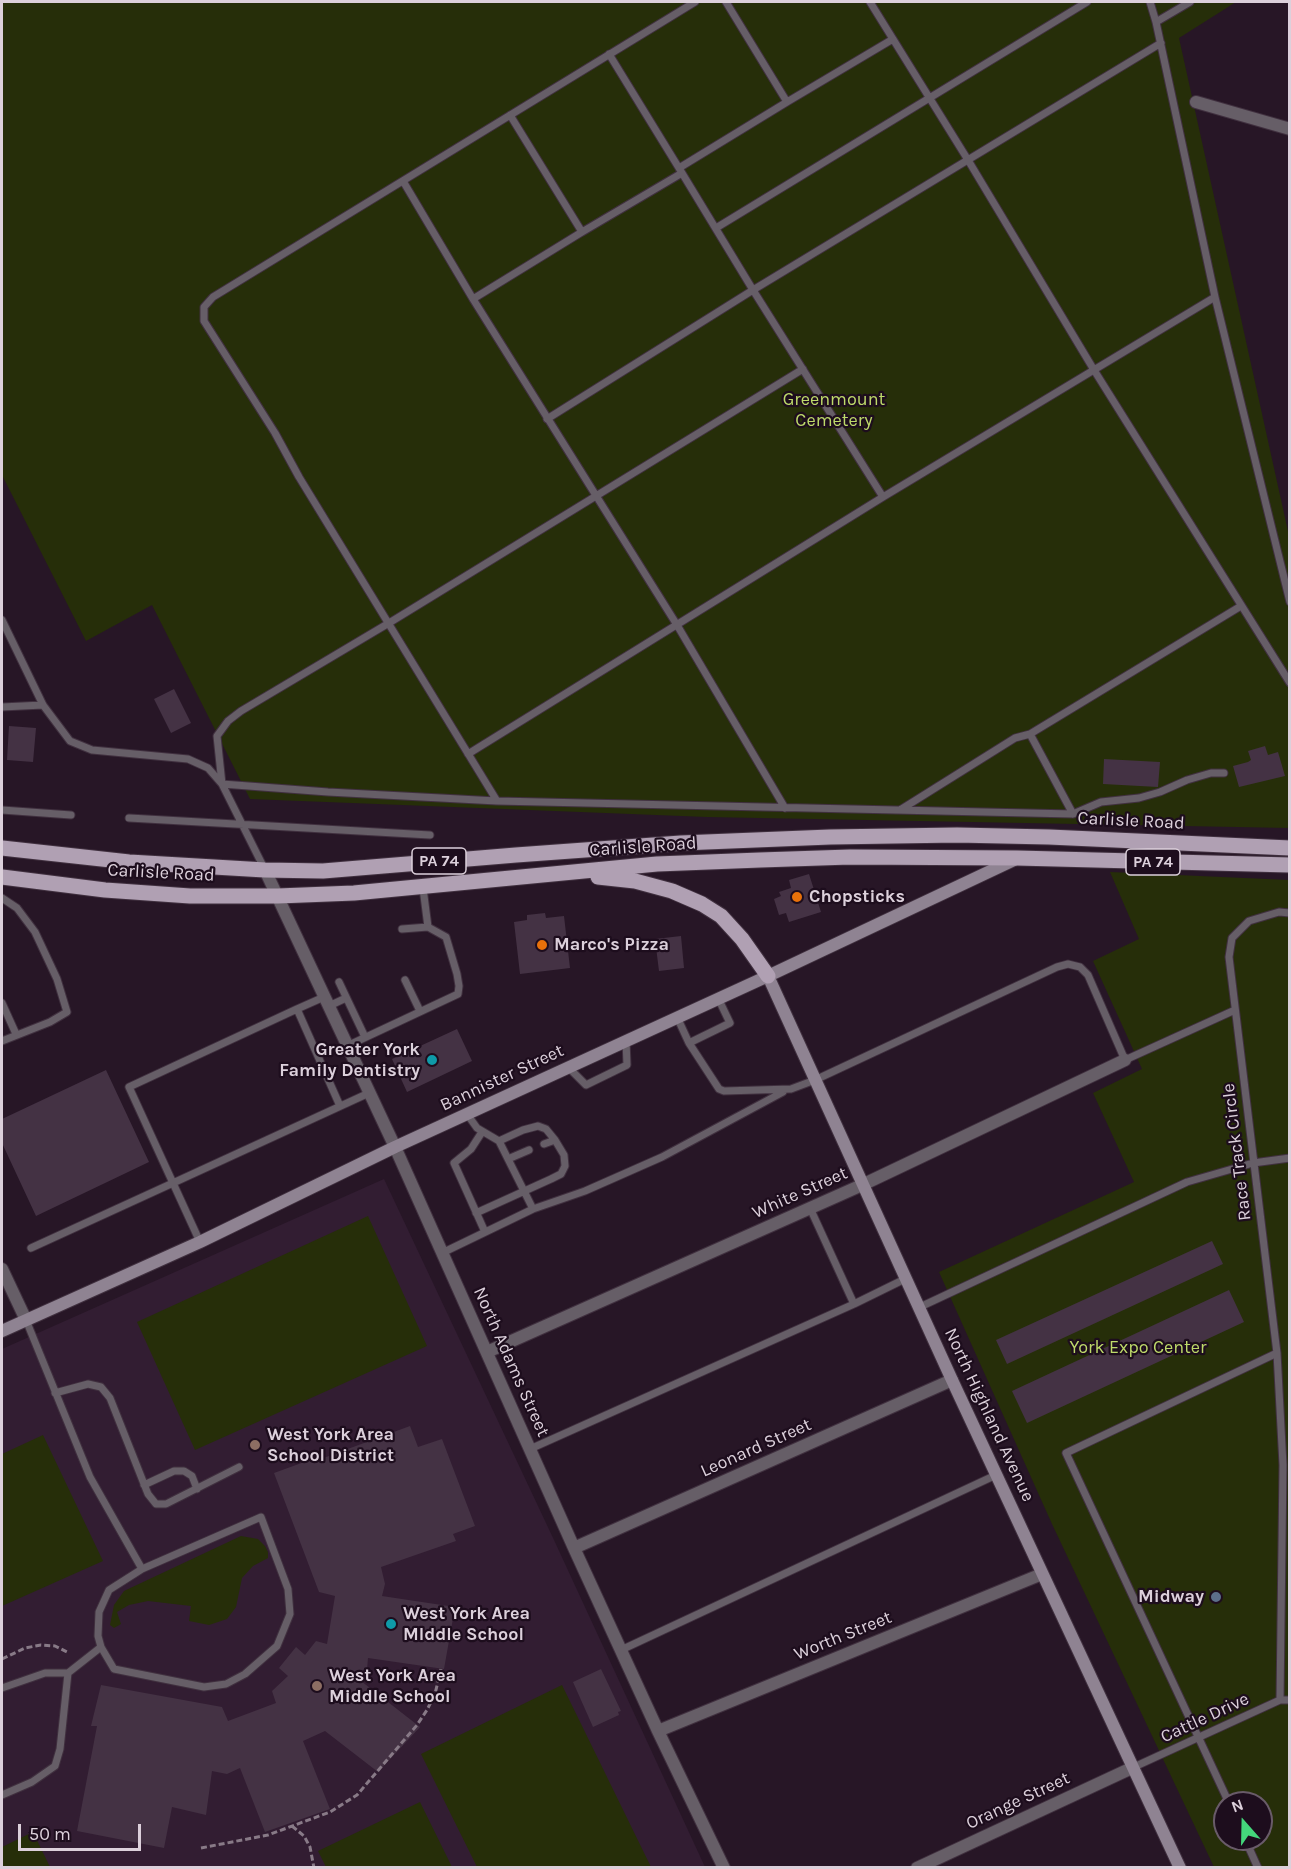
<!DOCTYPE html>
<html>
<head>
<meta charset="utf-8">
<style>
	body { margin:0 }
	#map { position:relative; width:1291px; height:1869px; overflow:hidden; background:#271626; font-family:Karla,sans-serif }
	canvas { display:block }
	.frame { position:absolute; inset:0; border:3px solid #dcd0db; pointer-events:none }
	.north { position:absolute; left:1213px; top:1791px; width:60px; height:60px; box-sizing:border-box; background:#1d0d1d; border:2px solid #695b69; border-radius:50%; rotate:340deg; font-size:16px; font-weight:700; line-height:24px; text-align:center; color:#dcd0db }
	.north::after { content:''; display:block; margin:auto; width:21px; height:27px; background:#44d77b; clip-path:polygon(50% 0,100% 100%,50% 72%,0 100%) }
	.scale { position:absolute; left:18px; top:1824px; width:123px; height:27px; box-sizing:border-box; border:3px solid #dcd0db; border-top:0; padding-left:8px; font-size:18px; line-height:21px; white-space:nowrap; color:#dcd0db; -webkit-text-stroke:4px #1d0d1d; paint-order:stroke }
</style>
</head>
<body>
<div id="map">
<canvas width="1291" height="1869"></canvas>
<div class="frame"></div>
<div class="north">N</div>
<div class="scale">50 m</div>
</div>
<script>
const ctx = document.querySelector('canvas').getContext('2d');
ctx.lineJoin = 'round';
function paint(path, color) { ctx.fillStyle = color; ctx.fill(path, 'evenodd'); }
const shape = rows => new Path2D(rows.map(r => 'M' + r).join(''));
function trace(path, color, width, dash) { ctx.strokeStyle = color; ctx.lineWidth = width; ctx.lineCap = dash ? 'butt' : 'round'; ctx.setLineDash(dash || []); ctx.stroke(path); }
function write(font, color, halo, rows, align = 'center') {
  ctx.font = font + ' Karla,sans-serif'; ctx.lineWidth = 4.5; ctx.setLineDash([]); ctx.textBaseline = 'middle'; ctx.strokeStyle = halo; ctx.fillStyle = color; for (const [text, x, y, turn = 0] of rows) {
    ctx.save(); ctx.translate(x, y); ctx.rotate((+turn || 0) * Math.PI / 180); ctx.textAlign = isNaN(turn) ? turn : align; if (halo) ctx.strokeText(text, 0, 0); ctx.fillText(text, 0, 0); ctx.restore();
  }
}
const built = shape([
	[384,1179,554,1540,705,1867,2,1867,2,1349]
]);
const green = shape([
	[2,2,1236,2,1179,38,1289,536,1289,828,707,817,250,799,152,605,86,641,2,475],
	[1110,872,1289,880,1289,1867,1214,1867,1052,1524,939,1272,1134,1182,1093,1093,1142,1069,1093,961,1139,939],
	[1225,1803,1261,1803,1261,1839,1225,1839],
	[368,1216,427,1346,195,1450,137,1322],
	[43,1435,103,1561,2,1606,2,1454],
	[241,1536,258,1539,265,1546,268,1552,268,1558,253,1566,242,1578,236,1607,227,1619,209,1625,189,1621,191,1606,148,1601,129,1605,117,1612,121,1624,114,1628,110,1625,114,1605,124,1591],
	[562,1685,651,1867,477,1867,421,1754],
	[420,1802,452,1867,326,1867,318,1851],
	[33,1832,50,1867,2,1867,2,1847]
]);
const building = shape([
	[174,689,191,723,171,733,154,699],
	[9,726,36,728,33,762,7,760],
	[1265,746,1268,755,1278,752,1285,776,1239,787,1233,766,1248,762,1251,760,1248,751],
	[1104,759,1160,762,1158,787,1103,784],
	[809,874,821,912,789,922,786,913,779,915,774,899,781,896,779,892,791,888,789,880],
	[545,913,546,918,564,916,570,968,520,974,514,922,527,920,527,915],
	[681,936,684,968,659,971,655,939],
	[457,1029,472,1061,407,1092,392,1059],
	[106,1070,149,1162,36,1216,2,1143,2,1119],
	[1212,1241,1223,1264,1007,1364,996,1340],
	[1229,1290,1244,1322,1027,1423,1012,1391],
	[410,1426,418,1447,442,1439,475,1526,453,1534,456,1541,381,1567,385,1584,382,1596,455,1607,444,1669,368,1658,367,1670,361,1681,420,1727,378,1772,325,1731,303,1741,330,1809,265,1832,240,1768,227,1774,212,1771,206,1815,172,1807,164,1848,77,1831,97,1726,91,1726,101,1685,222,1707,228,1721,276,1703,272,1691,288,1676,279,1668,296,1647,305,1655,316,1641,327,1644,335,1596,319,1592,274,1473,318,1457,318,1460],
	[601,1669,621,1711,618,1712,619,1715,593,1727,573,1682]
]);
const path = shape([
	[2,1659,25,1648,41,1645,55,1646,69,1653],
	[292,1826,304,1836,310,1847,314,1868],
	[201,1848,268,1835,330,1812,357,1795,417,1725,427,1710,435,1694,441,1669]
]);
const lane = shape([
	[695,2,213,297,204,307,204,321,275,433,299,477,497,801,1073,814,1030,734,1241,606],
	[726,2,787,102,893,39],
	[870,2,968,160,1094,370,1290,683],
	[1150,2,1156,22,1215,297,1290,602],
	[1156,22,1190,2],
	[679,168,787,102],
	[682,173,753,290,883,497,1215,297],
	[403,181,473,299,677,625,785,808],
	[716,228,1087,2],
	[582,232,682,173,609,54],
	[473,299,582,232,510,115],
	[547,419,753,290,1161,43],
	[2,620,43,705,70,741,92,750,188,759,208,768,222,784,265,870],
	[2,707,43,705],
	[468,754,883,497],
	[497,801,328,792,222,784,217,736,228,721,241,711,389,623,803,369],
	[2,810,71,815],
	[900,810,1015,738,1030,734],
	[1073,814,1101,802,1139,798,1160,792,1187,780,1211,773,1224,773],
	[129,818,430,835],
	[2,898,17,908,35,932,57,979,67,1012,50,1022,2,1041],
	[402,929,428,927,423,888],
	[405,980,420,1011],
	[339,982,365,1037],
	[324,997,297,1009,340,1106],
	[2,1003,16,1034],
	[329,1006,346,998],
	[677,1017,689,1043,730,1023,718,998],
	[689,1043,719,1089,724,1091,791,1089,815,1080,1057,967,1068,964,1080,967,1088,975,1125,1060,1235,1010],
	[347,1046,458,994,459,986,457,974,446,937,428,927],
	[568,1067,586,1085,627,1065,626,1040],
	[482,1132,471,1149,454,1163,485,1232],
	[544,1144,555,1140],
	[508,1159,529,1150],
	[810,1208,854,1304],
	[533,1209,585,1191,662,1157,783,1092],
	[476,1213,551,1179,561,1174,565,1166,564,1155,555,1140,546,1129,538,1126,523,1130,499,1141],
	[200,1242,173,1183,369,1093],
	[31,1248,173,1183,129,1087,297,1009],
	[442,1253,533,1209,499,1141,477,1128,467,1114],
	[920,1307,1187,1182,1253,1163,1290,1158],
	[26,1320,90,1477,142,1569,109,1590,99,1612,98,1636,101,1647,114,1669,204,1687,226,1684,245,1674,277,1646,290,1614,288,1589,261,1517,142,1569],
	[55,1393,88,1384,101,1387,110,1398,148,1494,156,1504,166,1504,239,1467],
	[530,1449,854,1304,907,1278],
	[144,1485,174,1471,184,1471,192,1476,197,1489],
	[621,1650,996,1475],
	[2,1688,45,1673,68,1673,101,1647],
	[1280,1700,1283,1465,1277,1353,1229,957,1232,938,1249,921,1279,912,1290,913],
	[1134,1767,1280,1700,1290,1700],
	[2,1795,32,1782,55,1766,60,1749,68,1673],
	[1229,1803,1066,1453,1277,1353],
	[1245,1839,1258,1868]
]);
const street = shape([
	[1196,102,1290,129],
	[265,870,395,1147,574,1548,658,1731,724,1868],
	[2,1269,26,1320],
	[487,1352,862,1185,1125,1060],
	[574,1548,952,1380],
	[658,1731,1042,1574],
	[917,1868,1134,1767]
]);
const secondary = shape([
	[768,976,952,1380,1180,1868],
	[2,1331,200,1242,395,1147,768,976,1016,859]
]);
const primary = shape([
	[2,848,129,862,265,870,323,871,516,855,681,843,830,837,957,835,1049,837,1290,848],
	[2,877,105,890,190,896,278,896,354,893,657,864,760,860,850,857,1017,858,1290,865],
	[598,877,635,881,672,891,702,904,721,916,742,939,768,976]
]);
const markers = [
	[797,897,6,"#e8710a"],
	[542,945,6,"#e8710a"],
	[432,1060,6,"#0f9aa8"],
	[255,1445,6,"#8d6e63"],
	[1216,1597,6,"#5c6f8a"],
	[391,1624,6,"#0f9aa8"],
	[317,1686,6,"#8d6e63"]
];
const shields = [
	[439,861,54],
	[1153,862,54]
];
const shieldNames = [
	["PA 74",439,861],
	["PA 74",1153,862]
];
const parkNames = [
	["Greenmount",834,400],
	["Cemetery",834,421],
	["York Expo Center",1138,1348]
];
const streetNames = [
	["Carlisle Road",1131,821,3],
	["Carlisle Road",643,847,-4],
	["Carlisle Road",161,873,3],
	["Bannister Street",502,1078,-25],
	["Race Track Circle",1237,1152,-97],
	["White Street",800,1193,-24],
	["North Adams Street",511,1362,66],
	["North Highland Avenue",989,1415,65],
	["Leonard Street",756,1448,-24],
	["Worth Street",843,1636,-22],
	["Cattle Drive",1205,1718,-25],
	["Orange Street",1018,1801,-25]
];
const poiNames = [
	["Chopsticks",809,897],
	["Marco's Pizza",554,945],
	["Greater York",420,1050,"right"],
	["Family Dentistry",420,1071,"right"],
	["West York Area",267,1435],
	["School District",267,1456],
	["Midway",1204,1597,"right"],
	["West York Area",403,1614],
	["MIddle School",403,1635],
	["West York Area",329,1676],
	["Middle School",329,1697]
];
paint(built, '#321d32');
paint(green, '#262e09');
paint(building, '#443244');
trace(lane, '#40303f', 9);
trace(street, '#40303f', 14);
trace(secondary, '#40303f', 14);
trace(primary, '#40303f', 17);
trace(path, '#887a87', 3, [6, 3]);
trace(lane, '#665e67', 7);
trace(street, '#665e67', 12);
trace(secondary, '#8f8392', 12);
trace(primary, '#b0a0b3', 15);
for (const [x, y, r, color] of markers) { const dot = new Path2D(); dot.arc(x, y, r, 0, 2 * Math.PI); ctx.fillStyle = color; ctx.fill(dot); trace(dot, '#1d0d1d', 2); }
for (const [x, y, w] of shields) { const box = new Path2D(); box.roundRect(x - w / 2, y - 13, w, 26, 4.5); ctx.fillStyle = '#1d0d1d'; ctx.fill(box); trace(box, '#dcd0db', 1.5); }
write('bold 16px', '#dcd0db', null, shieldNames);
write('18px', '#beda6a', '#1d0d1d', parkNames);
write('18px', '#dcd0db', '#1d0d1d', streetNames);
write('bold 18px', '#dcd0db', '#1d0d1d', poiNames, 'left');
</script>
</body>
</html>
